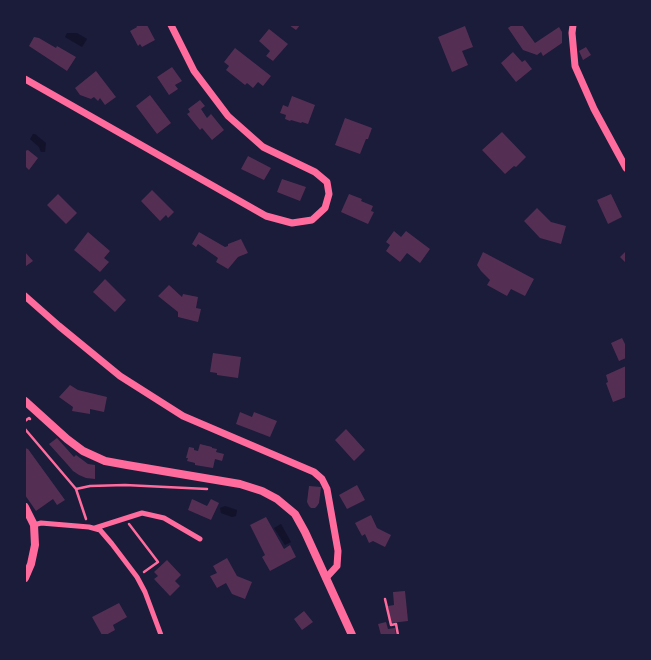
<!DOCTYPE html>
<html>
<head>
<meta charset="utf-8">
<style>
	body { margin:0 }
	#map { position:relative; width:651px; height:660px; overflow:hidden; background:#1b1b3a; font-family:"Varela Round",sans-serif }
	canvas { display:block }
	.frame { position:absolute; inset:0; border:26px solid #1b1b3a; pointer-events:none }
</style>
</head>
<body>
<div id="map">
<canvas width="651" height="660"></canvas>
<div class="frame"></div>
</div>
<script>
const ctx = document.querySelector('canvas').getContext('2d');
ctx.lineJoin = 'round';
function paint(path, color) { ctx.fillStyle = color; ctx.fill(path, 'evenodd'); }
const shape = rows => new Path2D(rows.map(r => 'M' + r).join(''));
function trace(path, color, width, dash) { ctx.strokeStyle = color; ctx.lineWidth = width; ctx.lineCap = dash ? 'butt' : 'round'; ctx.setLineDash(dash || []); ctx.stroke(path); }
const water = shape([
	[67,33,77,33,87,39,82,47,65,37],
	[33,134,35,134,46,143,45,152,41,152,39,147,30,139],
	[225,506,237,510,236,516,232,517,221,513,220,508],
	[281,524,291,542,285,545,274,528]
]);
const building = shape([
	[136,25,147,25,155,40,142,47,140,44,138,46,130,31,137,27],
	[289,25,300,25,296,30],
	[512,25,522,25,535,43,559,27,562,32,562,43,543,56,541,52,537,55,523,50,508,28],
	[465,26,473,47,462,51,468,65,452,72,438,37],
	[269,29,288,44,273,61,266,56,270,51,259,41],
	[34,37,39,38,56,48,57,46,76,57,67,71,29,46],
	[586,47,591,55,583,60,579,51],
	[235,48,271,76,263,86,258,82,253,88,247,83,245,85,226,70,229,66,224,62],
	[513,52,522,62,525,60,532,69,516,82,501,63],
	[172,67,182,81,175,85,178,89,169,95,157,77],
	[96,71,116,97,105,105,100,98,98,101,94,97,91,99,80,95,75,88],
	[150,95,171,123,157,134,136,106],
	[292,96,315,105,308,124,302,122,301,123,291,120,290,121,285,119,286,115,280,113,283,105,288,107],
	[200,100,205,106,201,109,207,118,211,114,224,130,212,140,202,128,200,130,187,114,190,112,188,109],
	[345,118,372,128,368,139,366,139,360,154,335,145],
	[502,132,526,157,516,167,514,166,505,174,482,150],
	[28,150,38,158,29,170,25,166,25,151],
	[248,156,271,168,264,180,241,169],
	[282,179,306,187,300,201,277,192],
	[152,190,174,212,168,218,166,215,160,221,141,201],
	[58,194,77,213,66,224,47,205],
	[349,194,362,199,361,201,373,206,371,211,374,212,368,224,341,212],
	[611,194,622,217,608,224,597,200],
	[537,208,551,222,566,226,561,244,540,238,524,221],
	[394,231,401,237,406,231,430,249,420,263,407,253,400,262,386,251,390,245,386,242],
	[88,232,110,251,104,258,109,262,100,272,74,250],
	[199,232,225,247,228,246,228,244,241,239,248,253,238,257,228,269,216,262,218,258,198,244,196,247,192,244],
	[626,251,626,263,620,257],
	[25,252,33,261,26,266,25,264],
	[483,252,534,279,525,296,511,289,507,296,487,285,490,280,481,271,477,265],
	[105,279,126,300,115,312,93,292],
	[169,285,182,297,183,294,198,297,196,308,201,309,198,322,178,317,178,312,158,296],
	[622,338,626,346,626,358,619,361,611,343],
	[213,353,241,357,238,378,217,375,217,373,210,372],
	[626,366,626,397,613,402,606,383,608,382,606,375],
	[70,385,78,390,107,397,104,412,90,409,90,414,72,411,73,407,59,397],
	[240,412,252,417,254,412,277,421,270,437,236,424],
	[346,429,365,450,354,461,335,440],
	[57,438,74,457,76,455,88,464,95,465,95,479,86,478,79,475,73,471,67,464,49,444],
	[200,444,212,447,212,448,217,449,216,452,224,454,222,461,215,459,213,468,195,465,195,463,187,461,188,458,186,458,189,447,194,448,194,450,198,451],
	[25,448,28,449,65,500,57,505,53,499,36,511,25,495],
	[357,485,365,500,347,509,339,495],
	[309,486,321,487,319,503,317,506,315,508,311,508,309,506,307,502],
	[192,499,207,506,211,499,219,503,211,520,188,510],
	[371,515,377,528,391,535,385,547,373,541,369,543,365,534,362,536,355,523],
	[266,517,284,549,290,545,296,557,270,571,262,557,265,555,250,525],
	[227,558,237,576,252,582,245,599,232,594,226,583,217,588,210,576,217,573,213,566],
	[167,560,181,575,175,581,180,586,170,596,154,579,158,576,154,572],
	[405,591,408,621,391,623,388,606,394,605,393,592],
	[119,603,127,617,113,625,115,630,106,635,102,635,92,617],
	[304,611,313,622,302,630,294,619],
	[386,622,388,629,395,628,396,635,381,635,378,624]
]);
const path = shape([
	[25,421,29,418,30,419],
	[25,429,76,489],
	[86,519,76,489,90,486,125,485,207,489],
	[129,524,158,562,144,572],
	[385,599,391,625,396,624,398,635]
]);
const minor = shape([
	[34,525,41,523,89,527,100,530,112,544,137,577,145,592,161,635],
	[95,528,142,513,164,518,200,539]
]);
const tertiary = shape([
	[573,25,572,33,575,66,594,109,626,168],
	[25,79,266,216,292,223,312,220,325,208,329,194,327,182,315,172,263,147,228,116,194,71,171,25],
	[25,296,59,326,120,376,183,416,314,472,322,479,327,489,338,551,337,566,326,578]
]);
const secondary = shape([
	[25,401,67,439,83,451,105,461,127,465,240,484,262,491,277,499,295,514,305,532,352,635],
	[25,507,34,525,35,545,31,564,25,578]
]);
paint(water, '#12122b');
paint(building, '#542f53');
trace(path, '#ff6b9d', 2.5);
trace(minor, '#ff6b9d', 5);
trace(tertiary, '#ff6b9d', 7);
trace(secondary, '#ff6b9d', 8);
</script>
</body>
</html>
